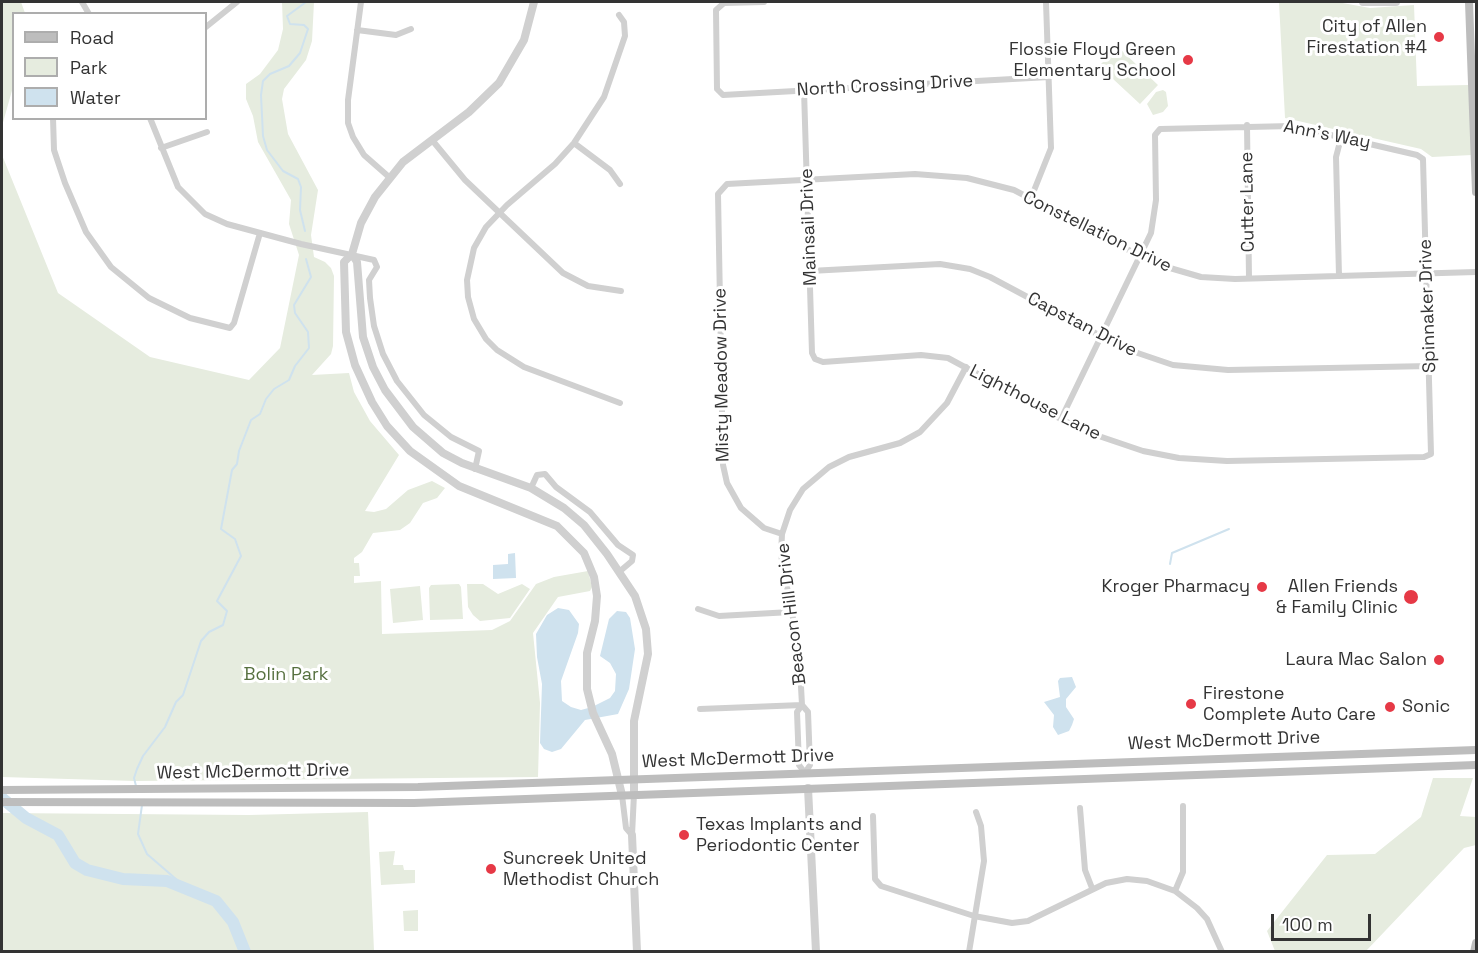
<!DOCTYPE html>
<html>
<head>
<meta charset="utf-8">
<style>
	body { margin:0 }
	#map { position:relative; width:1478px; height:953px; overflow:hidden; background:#fff; font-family:"Space Grotesk",sans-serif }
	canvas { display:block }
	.frame { position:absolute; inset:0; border:3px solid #333; pointer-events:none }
	.legend { position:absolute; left:12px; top:12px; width:195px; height:108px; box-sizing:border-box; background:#fff; border:2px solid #adadad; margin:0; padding:8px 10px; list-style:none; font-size:18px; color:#333 }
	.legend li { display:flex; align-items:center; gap:12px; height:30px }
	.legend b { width:30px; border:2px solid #adadad }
	.scale { position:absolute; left:1271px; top:914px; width:100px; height:27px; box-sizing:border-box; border:3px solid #333; border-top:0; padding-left:8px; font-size:18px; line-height:21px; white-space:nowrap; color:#333; -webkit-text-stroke:4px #fff; paint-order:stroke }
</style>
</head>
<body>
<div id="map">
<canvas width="1478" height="953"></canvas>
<div class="frame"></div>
<ul class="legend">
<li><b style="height:8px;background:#bdbdbd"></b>Road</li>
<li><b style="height:16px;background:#e6ecdf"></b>Park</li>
<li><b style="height:16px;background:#cfe2ee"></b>Water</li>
</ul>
<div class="scale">100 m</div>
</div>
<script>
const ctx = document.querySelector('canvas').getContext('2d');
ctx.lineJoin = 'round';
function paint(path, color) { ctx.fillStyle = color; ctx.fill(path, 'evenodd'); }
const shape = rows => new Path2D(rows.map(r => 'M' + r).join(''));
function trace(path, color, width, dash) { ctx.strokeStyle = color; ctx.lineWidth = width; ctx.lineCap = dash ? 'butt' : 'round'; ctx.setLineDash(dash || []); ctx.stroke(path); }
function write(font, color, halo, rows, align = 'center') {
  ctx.font = font + ' "Space Grotesk",sans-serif'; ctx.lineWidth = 6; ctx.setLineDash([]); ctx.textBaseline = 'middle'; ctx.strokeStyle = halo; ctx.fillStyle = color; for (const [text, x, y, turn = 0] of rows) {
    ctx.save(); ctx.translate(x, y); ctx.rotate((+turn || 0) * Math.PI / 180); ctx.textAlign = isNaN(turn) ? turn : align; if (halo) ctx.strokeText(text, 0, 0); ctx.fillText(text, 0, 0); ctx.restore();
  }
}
const green = shape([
	[2,2,21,2,25,13,14,14,13,87,2,126],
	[282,2,314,2,312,41,306,60,284,89,282,99,288,134,318,190,311,235,314,257,325,262,331,268,334,276,333,346,331,354,312,375,349,373,354,392,370,421,399,455,365,511,374,512,386,509,408,490,432,481,445,488,437,498,423,503,410,523,400,530,373,533,362,552,354,558,354,563,359,563,360,576,354,576,354,583,381,581,382,634,492,630,510,621,536,584,554,577,588,571,592,587,590,591,558,597,533,633,540,703,538,777,135,781,2,777,2,155,58,293,150,357,249,380,280,348,299,255,289,224,291,200,258,142,253,116,246,99,246,84,260,74,278,50,283,29],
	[1279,2,1337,2,1370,8,1414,5,1417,86,1469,85,1472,155,1432,157,1421,149,1285,118],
	[1118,47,1158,85,1140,104,1099,66],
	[1163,90,1166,92,1168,106,1163,112,1153,115,1147,104,1156,92],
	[459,584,461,587,463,619,430,620,429,588,431,585],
	[467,584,483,584,498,594,522,584,530,589,510,618,480,621,473,615,468,607],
	[420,586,423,620,393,623,390,589],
	[1433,778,1473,778,1460,816,1476,817,1476,845,1464,848,1366,951,1275,951,1267,931,1327,855,1375,854,1421,817],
	[368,812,374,951,2,951,2,813,249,815],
	[395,851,393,865,403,865,404,870,415,870,415,883,381,885,379,852],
	[418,910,418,931,404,931,403,911]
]);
const water = shape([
	[515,553,516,578,493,579,493,565,508,564,508,554],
	[558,608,569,610,579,624,578,633,561,681,562,701,571,707,581,710,592,707,610,698,615,691,616,674,610,663,600,656,609,619,617,611,626,612,630,618,635,649,629,689,618,714,585,720,561,749,552,752,544,749,540,743,542,684,537,657,536,634,547,615],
	[1072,677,1076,687,1066,699,1066,707,1074,719,1072,725,1069,731,1058,735,1053,727,1054,715,1044,702,1060,697,1058,681,1060,678]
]);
const stream = shape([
	[305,231,300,210,301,187,298,179,283,171,267,150,263,136,261,95,263,81,270,74,289,66,300,53,308,29,304,25,290,24,287,16,306,2],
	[1170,564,1172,553,1229,529],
	[136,786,134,778,137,769,143,756,165,727,176,702,183,695,201,641,209,632,223,625,227,611,217,601,241,556,235,539,221,529,232,470,237,464,239,451,251,420,260,414,266,399,274,389,289,380,295,366,309,348,308,332,295,313,294,305,311,277,306,259],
	[142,805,138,834,147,854,191,892]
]);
const river = shape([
	[2,798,26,818,58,835,75,863,87,870,123,879,167,881,216,901,233,922,245,952]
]);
const minor = shape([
	[82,2,89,14],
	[361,2,348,100,348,123,353,137,364,155,389,177],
	[764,2,724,3,716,10,717,89,723,95,1049,77],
	[619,15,624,22,625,36,604,97,574,143,555,164,507,205,486,227,474,248,467,280,468,297,474,319,486,339,497,350,524,367,620,403],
	[206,27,237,2],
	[357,30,396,35,411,29],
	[804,90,812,353,815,359,823,362,921,355,948,358,1061,419,1084,431,1143,451,1179,458,1227,461,1424,457,1431,454,1423,159,1417,155,1292,126,1160,129,1155,135,1156,200,1151,233,1061,419],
	[53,118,54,150,65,183,86,232,111,267,149,298,190,318,230,328,234,323,260,233],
	[150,118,178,187,205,214,227,224,301,244,374,260,377,267,369,280,370,298,374,326,383,354,397,381,424,415,451,437,479,451,475,469],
	[1247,125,1249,278],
	[432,140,465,180,563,273,588,286,621,291],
	[574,143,610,170,620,184],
	[161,148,207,132],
	[1031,198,1051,148,1046,2],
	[810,271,940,264,970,269,990,277,1123,348,1173,365,1228,370,1430,366],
	[1339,276,1336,157,1341,138],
	[531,488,537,475,545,474,556,487,590,512,618,545,633,555,632,561,619,572],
	[782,534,764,528,741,508,727,483,723,465,718,194,727,184,915,174,967,178,1014,190,1140,256,1163,266,1201,277,1235,279,1476,272],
	[698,609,719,616,791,612],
	[802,705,808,712,810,765,805,773,799,765,797,712,802,705,799,650,781,555,782,534,790,510,803,489,829,467,849,457,900,443,920,432,947,403,966,367],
	[700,709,802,705],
	[622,795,626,828,632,835],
	[1080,808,1085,870,1092,888],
	[873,816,875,879,881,886,974,916,1012,923,1028,921,1106,883,1127,879,1147,881,1175,891,1197,908,1207,919,1222,952],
	[632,835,634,794],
	[1175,891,1183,872,1183,806],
	[969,952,984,861,981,826,976,812]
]);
const tertiary = shape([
	[534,2,524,40,499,83,469,112,403,162,375,197,361,223,352,254,344,262,346,332,355,365,372,402,387,426,410,451,459,486,557,526,584,553,594,577,597,596,595,621,587,653,587,689,593,713,612,754,622,795],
	[1363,2,1396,2],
	[352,254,357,262,363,337,373,367,385,390,413,427,443,453,462,463,531,488,564,508,584,525,607,554,635,596,646,629,648,654,634,721,634,794],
	[808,788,816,952],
	[632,835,637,952]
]);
const secondary = shape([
	[1469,2,1476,192],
	[2,790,418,787,1476,750],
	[2,802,414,803,1476,765],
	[1474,952,1476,943]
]);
const markers = [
	[1439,37,6,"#e63946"],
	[1188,60,6,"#e63946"],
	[1262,587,6,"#e63946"],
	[1411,597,8,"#e63946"],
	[1439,660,6,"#e63946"],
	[1191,704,6,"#e63946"],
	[1390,707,6,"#e63946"],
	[684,835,6,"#e63946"],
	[491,869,6,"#e63946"]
];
const poiNames = [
	["City of Allen",1427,27],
	["Firestation #4",1427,48],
	["Flossie Floyd Green",1176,50],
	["Elementary School",1176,71],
	["Kroger Pharmacy",1250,587],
	["Allen Friends",1398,587],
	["& Family Clinic",1398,608],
	["Laura Mac Salon",1427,660],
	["Firestone",1203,694,"left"],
	["Complete Auto Care",1203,715,"left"],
	["Sonic",1402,707,"left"],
	["Texas Implants and",696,825,"left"],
	["Periodontic Center",696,846,"left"],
	["Suncreek United",503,859,"left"],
	["Methodist Church",503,880,"left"]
];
const streetNames = [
	["North Crossing Drive",885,86,-3],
	["Ann's Way",1327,135,11],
	["Cutter Lane",1248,202,-91],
	["Mainsail Drive",809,227,-92],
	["Constellation Drive",1097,232,26],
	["Spinnaker Drive",1428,306,-92],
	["Capstan Drive",1082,325,27],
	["Misty Meadow Drive",722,375,-91],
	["Lighthouse Lane",1035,403,27],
	["Beacon Hill Drive",792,614,-97],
	["West McDermott Drive",1224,741,-2],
	["West McDermott Drive",738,759,-2],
	["West McDermott Drive",253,772,-1]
];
const parkNames = [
	["Bolin Park",286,675]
];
paint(green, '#e6ecdf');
paint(water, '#cfe2ee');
trace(stream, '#cfe2ee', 2);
trace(river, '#cfe2ee', 12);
trace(minor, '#d0d0d0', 6);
trace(tertiary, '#d0d0d0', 8);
trace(secondary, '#bdbdbd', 8);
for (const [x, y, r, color] of markers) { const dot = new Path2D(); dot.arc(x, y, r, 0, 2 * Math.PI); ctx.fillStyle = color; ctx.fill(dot); trace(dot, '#fff', 2); }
write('18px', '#333', '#fff', poiNames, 'right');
write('18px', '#333', '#fff', streetNames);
write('18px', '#56703f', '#fff', parkNames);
</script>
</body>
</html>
